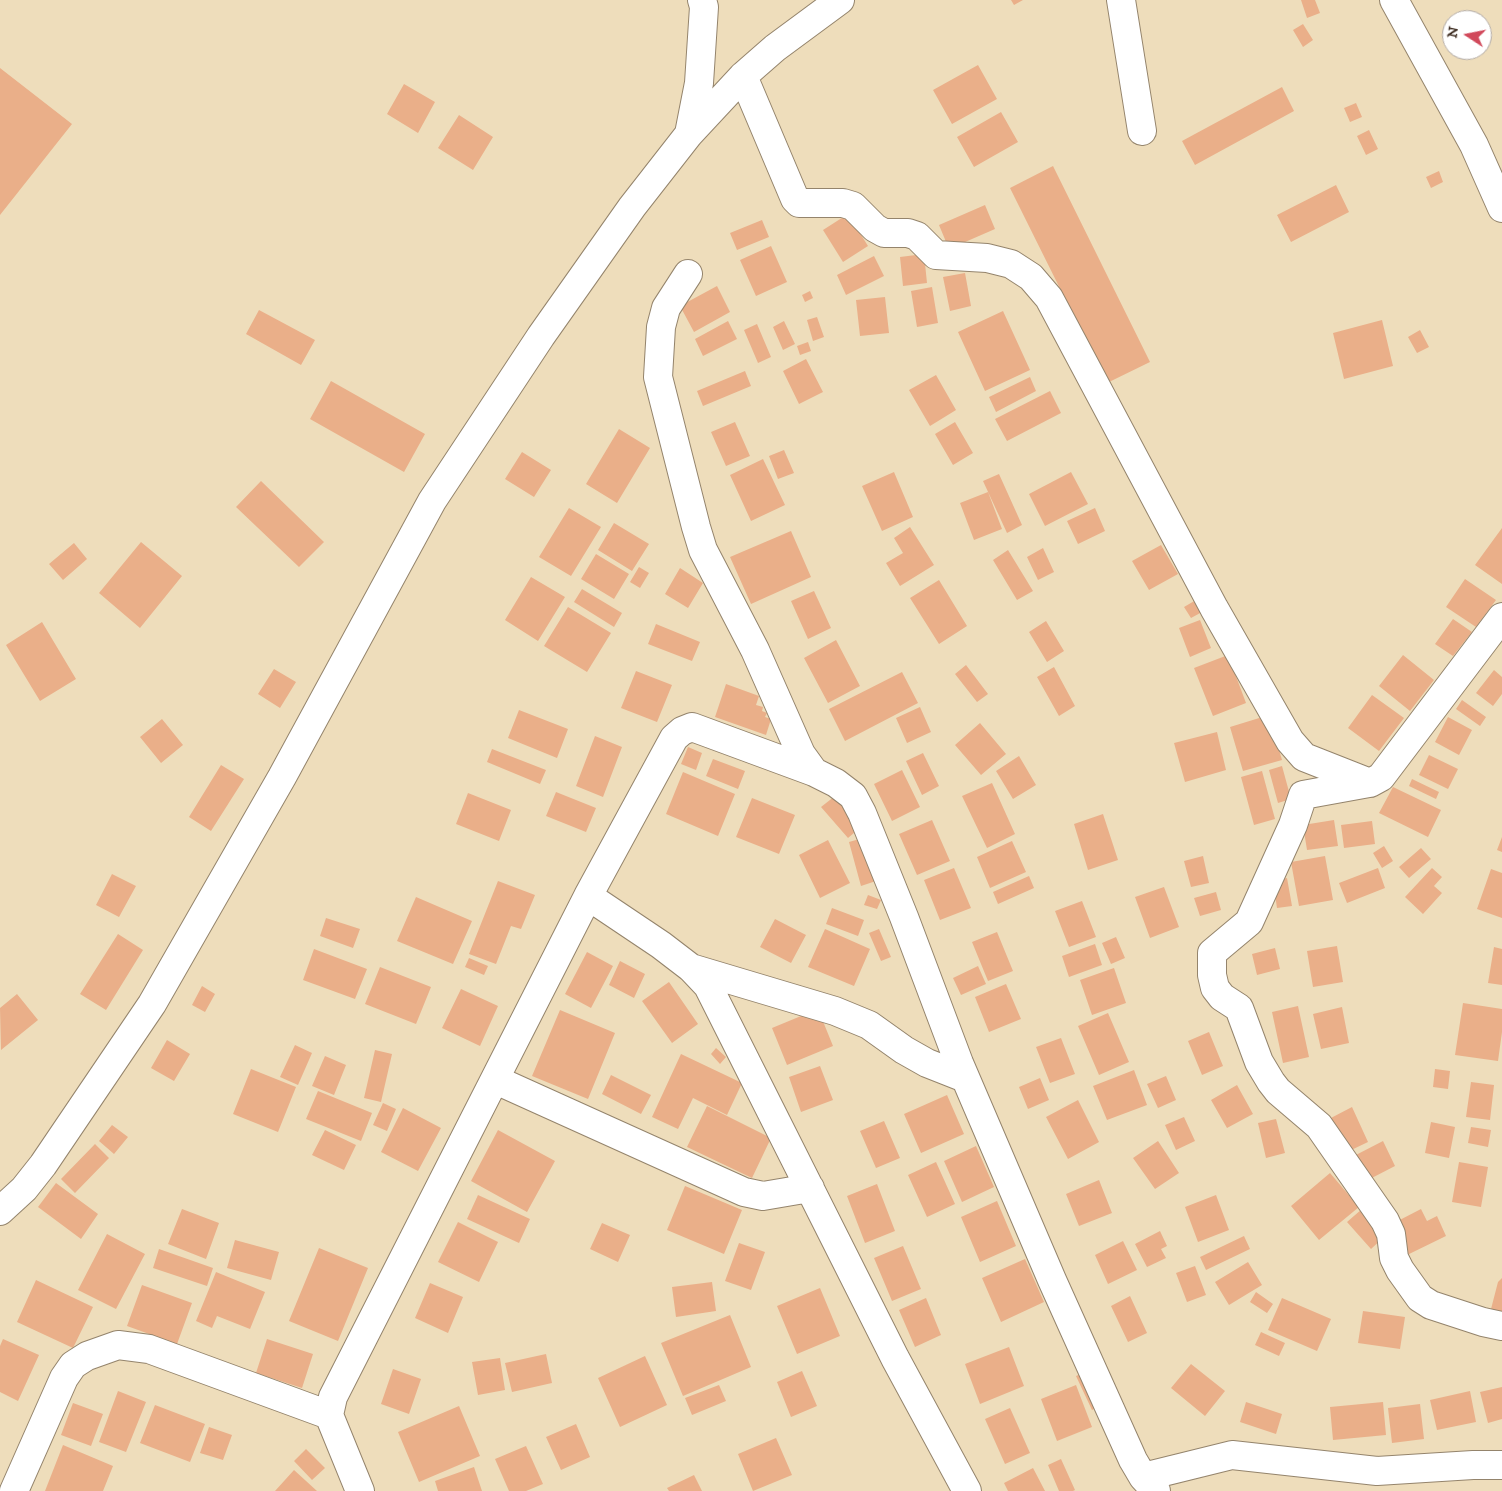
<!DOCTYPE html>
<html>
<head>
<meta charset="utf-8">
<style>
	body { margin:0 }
	#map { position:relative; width:1502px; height:1491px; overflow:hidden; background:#edb; font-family:"IM FELL DW Pica",serif }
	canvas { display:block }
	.north { position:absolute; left:1442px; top:10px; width:50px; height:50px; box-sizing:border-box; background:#fff; border:1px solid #b1aaa5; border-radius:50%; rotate:281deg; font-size:14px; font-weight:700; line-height:20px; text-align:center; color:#3b2a1e }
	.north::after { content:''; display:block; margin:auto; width:18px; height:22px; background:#d1495b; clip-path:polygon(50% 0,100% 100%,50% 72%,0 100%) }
</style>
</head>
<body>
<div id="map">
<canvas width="1502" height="1491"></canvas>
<div class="north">N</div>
</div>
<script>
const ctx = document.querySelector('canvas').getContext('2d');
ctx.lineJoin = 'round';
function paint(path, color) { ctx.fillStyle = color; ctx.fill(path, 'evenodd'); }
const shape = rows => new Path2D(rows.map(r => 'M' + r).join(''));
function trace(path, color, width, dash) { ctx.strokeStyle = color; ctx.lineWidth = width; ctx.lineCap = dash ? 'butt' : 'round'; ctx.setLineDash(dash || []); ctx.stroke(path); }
const building = shape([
	[1011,0,1023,0,1014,5],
	[1301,0,1315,0,1320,13,1307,18],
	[1303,24,1313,40,1303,47,1293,30],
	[978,65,997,99,952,124,933,90],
	[0,68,72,124,0,215],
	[404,84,435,102,418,133,387,114],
	[1282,87,1294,111,1195,165,1182,141],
	[1356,103,1362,117,1350,122,1344,108],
	[1001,112,1018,142,974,167,957,137],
	[459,115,493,137,473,170,438,148],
	[1369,130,1378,149,1366,155,1357,136],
	[1053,166,1150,362,1107,383,1010,188],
	[1439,171,1443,182,1431,188,1426,177],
	[1336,185,1349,212,1291,242,1277,215],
	[985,205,995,229,949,249,939,225],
	[848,214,868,246,843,262,823,230],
	[762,220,769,237,737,250,730,233],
	[771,246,787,282,756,296,740,260],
	[924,254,927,283,903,286,900,257],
	[874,256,884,276,846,295,837,275],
	[965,273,971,306,950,311,943,277],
	[717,286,730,312,694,332,680,306],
	[932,287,938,323,917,327,911,291],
	[810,291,813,298,805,302,802,295],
	[885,297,889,333,860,336,856,300],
	[259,310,315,340,301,365,246,334],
	[1003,311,1030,370,985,391,958,332],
	[817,317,824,337,813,341,807,320],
	[1382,320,1393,366,1344,379,1333,333],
	[728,321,737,339,703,356,695,339],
	[784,321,795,344,783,350,773,327],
	[757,324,771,357,758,363,744,330],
	[1420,330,1429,347,1417,353,1408,337],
	[808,342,811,351,800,355,797,346],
	[806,359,823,392,799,404,783,371],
	[745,371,751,386,703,406,697,391],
	[936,375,956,410,930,426,909,390],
	[1030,377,1036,391,996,412,989,397],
	[331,381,425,434,404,472,310,419],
	[1050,391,1061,413,1007,441,995,419],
	[735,422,750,456,726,466,711,432],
	[955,422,973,453,953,465,935,434],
	[619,429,650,448,617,503,586,484],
	[784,450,794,473,778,479,769,456],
	[522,452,551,470,534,497,505,479],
	[763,459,785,505,751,521,730,475],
	[894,472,913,517,882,531,862,486],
	[1071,472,1088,504,1045,526,1029,494],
	[999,474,1022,525,1007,533,983,481],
	[261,481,324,542,299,567,236,507],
	[988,492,1002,529,974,540,960,503],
	[569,508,601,527,571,576,539,557],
	[1095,508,1105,531,1078,544,1067,521],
	[614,523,649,544,632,571,598,550],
	[910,527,934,565,900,586,886,563,903,553,894,538],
	[1502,528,1502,584,1475,565],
	[791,531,811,577,751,604,730,557],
	[141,542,182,576,140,628,99,593],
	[74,543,87,559,63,580,49,564],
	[1161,545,1178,574,1149,590,1132,561],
	[1043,548,1054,572,1038,580,1027,557],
	[1008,550,1033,591,1017,600,993,560],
	[596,554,629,574,614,599,581,579],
	[639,567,649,573,640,588,630,582],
	[680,568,703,583,688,608,665,594],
	[531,577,565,597,538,641,505,620],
	[1465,579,1496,600,1476,627,1446,607],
	[939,580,967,626,939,644,910,598],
	[582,589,622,613,614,627,574,602],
	[814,591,831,628,808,639,791,601],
	[1196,600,1202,612,1191,618,1184,607],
	[568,607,611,633,587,672,544,646],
	[1453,619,1472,632,1453,656,1435,644],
	[1200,620,1211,648,1190,657,1179,628],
	[1046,621,1064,651,1047,662,1029,632],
	[42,622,76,679,40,701,6,645],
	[656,624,700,642,692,661,648,644],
	[836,640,860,686,828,703,804,658],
	[1228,655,1246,703,1213,716,1194,668],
	[1403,655,1434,680,1410,711,1379,686],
	[966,665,988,694,977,702,955,674],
	[1054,667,1075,706,1059,716,1037,677],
	[274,669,296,682,280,708,258,694],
	[1494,670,1502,677,1502,694,1493,706,1476,693],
	[636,671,672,685,657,722,621,708],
	[902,672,918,703,845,741,829,709],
	[726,684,759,696,756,705,763,707,762,711,767,713,765,717,771,719,766,735,715,717],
	[1372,695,1404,718,1379,751,1348,728],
	[1462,700,1486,717,1480,726,1456,709],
	[920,707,931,732,907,743,896,718],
	[519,710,568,729,557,758,508,738],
	[1269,715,1282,760,1243,771,1230,727],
	[1448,717,1472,730,1459,755,1435,742],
	[162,719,183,745,161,763,140,737],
	[980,723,1006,754,981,775,955,745],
	[1217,732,1226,770,1185,782,1174,743],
	[595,736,622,747,603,797,576,786],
	[688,747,702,753,696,770,681,764],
	[492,749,546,770,540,784,487,762],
	[923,753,939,786,922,795,906,761],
	[1429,755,1458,769,1448,789,1419,775],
	[1019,756,1036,785,1013,799,996,771],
	[713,759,745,771,738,789,706,776],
	[221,765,244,779,211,831,189,817],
	[1282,766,1291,799,1278,803,1269,770],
	[902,770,920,807,892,821,874,784],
	[1262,771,1275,819,1254,825,1241,777],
	[683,772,735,794,718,836,666,814],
	[1412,779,1439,792,1436,799,1409,786],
	[992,783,1015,834,987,848,962,796],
	[1393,787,1441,810,1428,837,1379,813],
	[556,792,596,808,586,832,546,816],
	[468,793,511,810,499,841,456,824],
	[835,796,861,827,848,838,821,807],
	[752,798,795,815,779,854,736,837],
	[1103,814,1118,860,1088,870,1074,824],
	[932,820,950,861,917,875,899,834],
	[1334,820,1338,846,1307,850,1303,825],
	[1372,821,1375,844,1344,848,1341,825],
	[1502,837,1502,852,1497,850],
	[863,838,876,881,861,886,849,842],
	[828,840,850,883,820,898,799,855],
	[1012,841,1026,872,990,888,977,857],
	[1384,846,1393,861,1382,868,1373,853],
	[1421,848,1431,859,1409,878,1399,867],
	[1203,856,1209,883,1191,887,1184,861],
	[1325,856,1333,900,1299,906,1291,862],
	[954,868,971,908,940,920,924,880],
	[1378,868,1385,888,1347,903,1339,883],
	[1432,868,1442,877,1434,886,1442,893,1423,914,1405,897],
	[1491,869,1502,873,1502,918,1477,909],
	[112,874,136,886,119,917,96,905],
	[1029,876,1034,888,998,904,993,892],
	[1287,878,1292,906,1277,908,1273,881],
	[498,881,535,895,521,929,511,926,496,964,469,954],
	[1164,887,1179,927,1150,938,1135,897],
	[1216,892,1221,910,1200,916,1194,898],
	[868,895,881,900,877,909,864,905],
	[416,897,472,921,453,964,397,941],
	[1082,901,1096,937,1069,947,1055,911],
	[832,908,864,920,858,936,826,924],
	[326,918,360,929,353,948,320,936],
	[775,919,806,935,791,963,760,947],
	[825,929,870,949,854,986,808,967],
	[879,929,891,957,881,961,869,933],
	[997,932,1013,971,988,981,972,942],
	[118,934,143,950,106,1010,80,994],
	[1116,937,1125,958,1111,964,1102,943],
	[1095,944,1102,965,1069,977,1062,956],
	[1337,946,1343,982,1313,987,1307,951],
	[1494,947,1502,949,1502,985,1488,983],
	[1275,948,1280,969,1257,975,1252,954],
	[314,949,367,969,355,999,303,980],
	[587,952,613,966,591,1008,565,994],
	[469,958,488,966,484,975,465,967],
	[620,961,645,974,634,998,609,985],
	[978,966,986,984,961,995,953,978],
	[380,967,431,987,416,1024,365,1004],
	[1114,968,1126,1003,1092,1015,1080,980],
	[669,982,698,1024,672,1043,642,1001],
	[1006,984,1021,1019,989,1032,975,997],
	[202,986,215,994,205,1012,192,1005],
	[461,989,498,1006,480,1046,442,1028],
	[17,994,38,1020,1,1050,0,1008],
	[1463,1003,1502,1009,1502,1032,1498,1061,1455,1055],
	[1298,1006,1309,1057,1283,1063,1272,1012],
	[1342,1007,1349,1043,1321,1049,1313,1014],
	[818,1009,833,1046,787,1065,772,1028],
	[560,1010,615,1033,588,1099,532,1076],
	[1108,1013,1129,1062,1099,1075,1078,1026],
	[1209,1032,1223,1066,1202,1075,1188,1041],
	[1061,1038,1075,1074,1050,1083,1036,1047],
	[167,1040,190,1054,174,1081,151,1068],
	[295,1045,312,1053,298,1085,280,1077],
	[716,1048,726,1057,720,1064,711,1054],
	[375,1050,392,1054,381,1102,364,1098],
	[681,1054,742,1083,727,1115,693,1098,678,1129,652,1117],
	[325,1056,346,1065,334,1095,312,1086],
	[820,1066,833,1100,801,1112,789,1077],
	[251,1069,296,1087,278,1132,233,1114],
	[1435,1069,1450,1071,1448,1089,1433,1087],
	[1134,1070,1147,1105,1107,1120,1093,1086],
	[611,1075,651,1095,641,1114,602,1094],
	[1166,1076,1176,1100,1158,1108,1147,1084],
	[1040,1078,1049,1100,1028,1109,1019,1087],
	[1471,1082,1494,1085,1490,1120,1466,1117],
	[1237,1085,1253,1114,1227,1128,1211,1100],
	[318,1091,372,1113,361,1141,306,1119],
	[947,1095,964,1134,921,1153,904,1114],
	[1078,1100,1099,1142,1068,1159,1046,1117],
	[383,1103,396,1109,387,1131,373,1125],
	[707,1106,771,1138,752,1178,687,1147],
	[1352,1107,1368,1142,1345,1153,1329,1119],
	[403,1108,441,1128,418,1171,381,1152],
	[1184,1117,1195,1141,1176,1150,1165,1125],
	[1276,1119,1285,1153,1266,1158,1258,1123],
	[884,1121,900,1158,876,1168,860,1131],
	[1431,1122,1455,1127,1449,1158,1425,1153],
	[112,1125,128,1137,114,1154,99,1141],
	[1471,1127,1491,1130,1488,1147,1468,1143],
	[325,1130,356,1145,344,1170,312,1155],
	[498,1130,555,1161,527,1212,471,1181],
	[1158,1141,1179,1173,1155,1189,1133,1158],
	[1383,1141,1395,1166,1364,1182,1352,1157],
	[95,1144,109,1158,75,1193,61,1179],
	[976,1146,994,1187,962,1202,944,1161],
	[936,1162,955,1204,927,1217,908,1175],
	[1459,1162,1488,1167,1481,1207,1452,1202],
	[1330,1173,1359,1207,1319,1240,1291,1206],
	[1099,1180,1112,1213,1079,1226,1066,1194],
	[56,1183,98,1214,81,1239,38,1207],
	[877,1184,895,1231,865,1243,847,1196],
	[685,1186,742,1210,724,1254,667,1230],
	[478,1195,530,1219,519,1243,467,1219],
	[1216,1195,1229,1230,1198,1242,1185,1207],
	[997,1201,1016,1246,980,1262,961,1217],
	[182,1209,219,1223,206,1259,168,1244],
	[1362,1209,1385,1236,1371,1249,1347,1222],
	[1421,1209,1427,1221,1437,1216,1446,1236,1405,1256,1390,1225],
	[458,1222,498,1242,479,1282,438,1262],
	[602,1223,630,1235,618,1262,590,1249],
	[1160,1231,1167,1246,1161,1249,1166,1258,1147,1267,1135,1244],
	[107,1234,145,1254,116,1309,78,1290],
	[1244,1236,1250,1249,1206,1270,1200,1257],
	[235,1240,279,1252,271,1280,227,1268],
	[1123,1241,1137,1270,1108,1284,1095,1255],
	[739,1243,765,1252,751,1290,725,1281],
	[903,1246,921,1289,892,1301,874,1258],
	[319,1248,368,1268,338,1341,289,1321],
	[159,1249,213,1268,207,1286,153,1268],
	[1025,1259,1044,1302,1001,1322,982,1278],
	[1248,1262,1262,1285,1229,1305,1215,1282],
	[1195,1266,1206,1295,1187,1302,1176,1273],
	[216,1272,265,1292,250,1329,217,1316,212,1328,196,1321],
	[1502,1278,1502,1312,1491,1309,1498,1282],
	[36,1280,93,1307,73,1348,17,1322],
	[712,1282,716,1311,676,1317,672,1287],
	[430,1283,463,1297,448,1333,415,1318],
	[142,1285,192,1303,177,1344,127,1326],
	[820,1288,840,1336,797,1354,777,1306],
	[1256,1292,1273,1304,1267,1313,1250,1302],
	[1130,1296,1147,1333,1128,1342,1111,1306],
	[926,1298,941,1335,915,1347,899,1310],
	[1282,1298,1331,1319,1317,1351,1268,1330],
	[1363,1311,1405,1317,1400,1349,1358,1343],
	[730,1315,751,1367,683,1396,661,1343],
	[1261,1332,1285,1343,1279,1356,1255,1345],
	[3,1339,39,1355,18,1401,0,1392,0,1346],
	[267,1339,313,1354,302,1388,256,1373],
	[1009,1347,1024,1386,980,1404,965,1364],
	[546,1354,552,1383,512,1392,505,1363],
	[645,1356,667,1405,620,1427,598,1378],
	[500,1358,505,1390,478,1395,472,1362],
	[1191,1364,1225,1391,1205,1416,1171,1388],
	[393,1369,421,1379,409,1414,381,1404],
	[1090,1370,1106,1403,1092,1410,1076,1376],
	[802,1371,817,1406,791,1417,777,1382],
	[719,1385,726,1401,692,1415,685,1398],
	[1076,1385,1092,1427,1057,1441,1041,1399],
	[1502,1387,1502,1419,1488,1423,1480,1392],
	[118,1391,146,1402,126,1452,99,1442],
	[1470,1391,1476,1422,1437,1430,1430,1400],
	[1246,1402,1282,1414,1276,1434,1240,1422],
	[1383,1402,1386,1435,1333,1440,1330,1407],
	[73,1403,103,1414,91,1446,61,1435],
	[1420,1404,1424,1439,1392,1443,1388,1408],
	[155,1405,205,1424,190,1462,140,1443],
	[459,1406,480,1456,419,1482,398,1432],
	[1010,1408,1030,1453,1005,1464,985,1419],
	[576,1424,590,1457,561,1470,546,1437],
	[209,1427,232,1435,223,1460,200,1453],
	[776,1438,792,1475,753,1491,738,1454],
	[63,1445,113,1466,103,1491,45,1491],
	[526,1446,543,1484,526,1491,509,1491,495,1459],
	[306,1449,325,1468,312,1480,294,1461],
	[1061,1459,1075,1490,1073,1491,1059,1491,1048,1465],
	[474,1467,482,1491,438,1491,435,1481],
	[1033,1468,1045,1491,1008,1491,1004,1483],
	[294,1470,317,1491,275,1491],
	[694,1475,702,1491,669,1491,667,1488]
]);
const minor = shape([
	[1121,0,1142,131],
	[1394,0,1474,145,1502,208],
	[743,76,795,199,799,203,843,203,853,206,875,228,884,233,908,233,917,236,936,255,987,258,1011,264,1031,277,1049,298,1214,608,1290,741,1304,757,1370,783,1381,777,1502,617],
	[689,134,699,83,704,7,702,0],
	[688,274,666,308,661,327,658,377,696,527,703,550,755,650,801,754,814,772],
	[1369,783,1303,795,1293,825,1249,922,1212,953,1212,975,1215,988,1222,997,1239,1008,1259,1062,1271,1082,1278,1091,1319,1126,1385,1221,1391,1234,1394,1258,1400,1270,1420,1298,1431,1305,1483,1322,1502,1326],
	[588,896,661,945,691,968,708,986,895,1358,967,1491],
	[691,968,835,1011,869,1025,904,1050,927,1063,965,1078],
	[496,1080,744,1192,763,1196,810,1188],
	[0,1211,24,1189,43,1165,152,1004,282,777,432,501,541,336,632,207,689,134,743,76,775,48,840,0],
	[1143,1477,1232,1455,1377,1471,1473,1465,1502,1465],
	[14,1491,64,1378,73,1365,87,1356,118,1345,149,1349,329,1415],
	[360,1491,329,1415,333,1397,588,896,674,738,682,731,692,727,814,772,836,783,853,796,862,813,904,917,959,1063,1052,1280,1133,1460,1143,1477,1156,1491]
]);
paint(building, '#eaaf89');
trace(minor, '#94846c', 30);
trace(minor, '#fff', 28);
</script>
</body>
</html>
